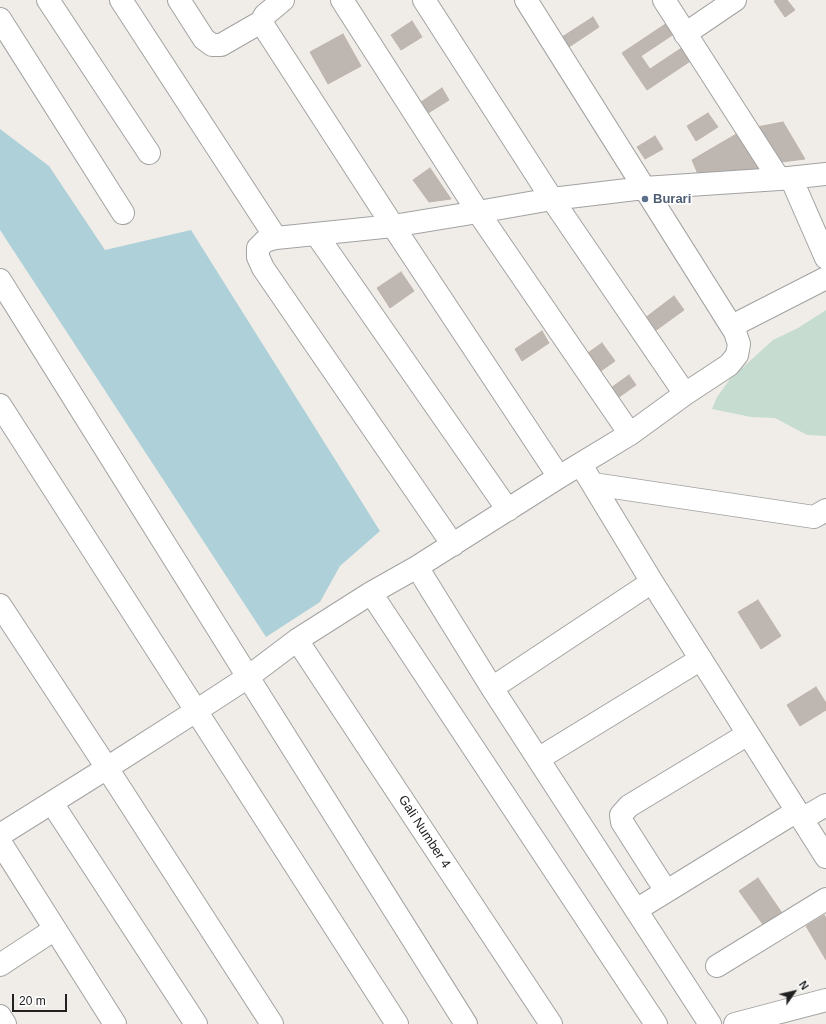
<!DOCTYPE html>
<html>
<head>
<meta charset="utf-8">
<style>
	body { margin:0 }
	#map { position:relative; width:826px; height:1024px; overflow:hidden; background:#f0ede8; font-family:Arial,sans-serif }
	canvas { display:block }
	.north { position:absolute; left:774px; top:972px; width:40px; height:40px; -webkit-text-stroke:3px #fff; paint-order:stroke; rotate:56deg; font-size:11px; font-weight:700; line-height:16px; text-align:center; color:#212121 }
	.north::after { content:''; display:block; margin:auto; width:14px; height:18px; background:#212121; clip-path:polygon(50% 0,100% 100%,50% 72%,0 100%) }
	.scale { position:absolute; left:12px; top:994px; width:55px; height:18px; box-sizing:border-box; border:2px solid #212121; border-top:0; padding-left:5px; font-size:12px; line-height:14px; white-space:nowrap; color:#212121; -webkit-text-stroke:3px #fff; paint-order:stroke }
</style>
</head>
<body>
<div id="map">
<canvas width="826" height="1024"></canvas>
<div class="north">N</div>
<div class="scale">20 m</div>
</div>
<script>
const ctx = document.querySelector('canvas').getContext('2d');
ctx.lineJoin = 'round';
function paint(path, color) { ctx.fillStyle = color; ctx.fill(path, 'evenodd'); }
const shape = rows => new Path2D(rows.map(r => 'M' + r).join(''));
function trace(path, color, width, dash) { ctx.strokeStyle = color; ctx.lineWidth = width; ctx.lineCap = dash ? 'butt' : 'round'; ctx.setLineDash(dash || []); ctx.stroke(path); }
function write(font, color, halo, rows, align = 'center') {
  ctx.font = font + ' Arial,sans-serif'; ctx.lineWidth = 3.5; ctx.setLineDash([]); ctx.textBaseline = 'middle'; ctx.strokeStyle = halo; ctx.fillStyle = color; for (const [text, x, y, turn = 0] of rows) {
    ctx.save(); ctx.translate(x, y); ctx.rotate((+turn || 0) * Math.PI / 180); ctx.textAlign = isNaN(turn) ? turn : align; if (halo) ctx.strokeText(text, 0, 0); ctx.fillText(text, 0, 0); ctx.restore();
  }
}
const wetland = shape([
	[826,310,826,436,807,435,775,418,751,417,712,409,717,397,730,379,773,340,798,328]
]);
const water = shape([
	[0,129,49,166,105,250,191,230,380,531,340,566,320,602,266,637,0,230]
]);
const building = shape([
	[776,0,787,0,795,10,785,17,774,1,776,0],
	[593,17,599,27,566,49,559,39,593,17],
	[412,21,422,37,401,50,391,35,412,21],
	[667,23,674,34,641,56,650,69,683,47,692,60,647,90,622,53,667,23],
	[343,34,361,66,328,84,310,52,343,34],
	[442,88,449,100,425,115,418,104,442,88],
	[708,113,718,127,696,141,687,126,708,113],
	[783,122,805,159,781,162,757,127,783,122],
	[738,133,760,171,700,179,692,160,738,133],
	[655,136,663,149,645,159,637,147,655,136],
	[430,168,451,199,429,202,413,180,430,168],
	[401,272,414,291,390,308,377,288,401,272],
	[674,296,684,310,655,331,645,318,674,296],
	[542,331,549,343,522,361,515,349,542,331],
	[602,343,615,361,598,373,585,355,602,343],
	[629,375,636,385,615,400,608,390,629,375],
	[758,600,781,636,761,649,738,612,758,600],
	[816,687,826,703,826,710,800,726,787,705,816,687],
	[758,878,782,913,764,926,739,891,758,878],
	[824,915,826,918,826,960,806,926,824,915]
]);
const minor = shape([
	[48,0,149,153],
	[121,0,276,238],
	[179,0,204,39,212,45,221,45,261,22],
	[283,0,265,15,261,22,393,226,559,477],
	[342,0,478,212,630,434],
	[424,0,552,199,685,394],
	[664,0,779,179],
	[0,19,123,213],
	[685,34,735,0],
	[791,178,826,258],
	[316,234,508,510],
	[0,280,248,677,466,1024],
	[732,326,826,278],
	[0,405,397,1024],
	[581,465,652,582,826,857],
	[593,484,814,517,826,510],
	[453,545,263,268,258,257,258,248,265,241,276,238,393,226,478,212,552,199,644,188,779,179,826,174],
	[417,567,492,688,710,1024],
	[371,593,656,1024],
	[0,605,107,768,272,1024],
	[297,640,551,1024],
	[492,688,652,582],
	[538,759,701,659],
	[52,803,196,1024],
	[802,819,826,805],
	[0,835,107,768,196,711,248,677,297,640,371,593,417,567,559,477,630,434,685,394,729,365,737,355,739,344,735,332,526,0],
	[0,842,115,1024],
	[666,891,622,822,621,815,629,806,748,734],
	[636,910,797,811],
	[0,965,55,929],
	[717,966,826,899],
	[0,1016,5,1024],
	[735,1024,826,1000]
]);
const markers = [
	[645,199,4,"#5c6f8a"]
];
const serviceNames = [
	["Burari",653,199]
];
const streetNames = [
	["Gali Number 4",424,832,57]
];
paint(wetland, '#c7dcd1');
paint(water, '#aed1d9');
paint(building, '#bdb6b1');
trace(building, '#c0b4ac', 1);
trace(minor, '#a2a2a2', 24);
trace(minor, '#fff', 22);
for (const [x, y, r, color] of markers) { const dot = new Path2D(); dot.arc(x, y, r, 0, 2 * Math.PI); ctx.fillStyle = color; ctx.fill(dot); trace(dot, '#fff', 1.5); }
write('bold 13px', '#4e5e75', '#fff', serviceNames, 'left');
write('13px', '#212121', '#fff', streetNames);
</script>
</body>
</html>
